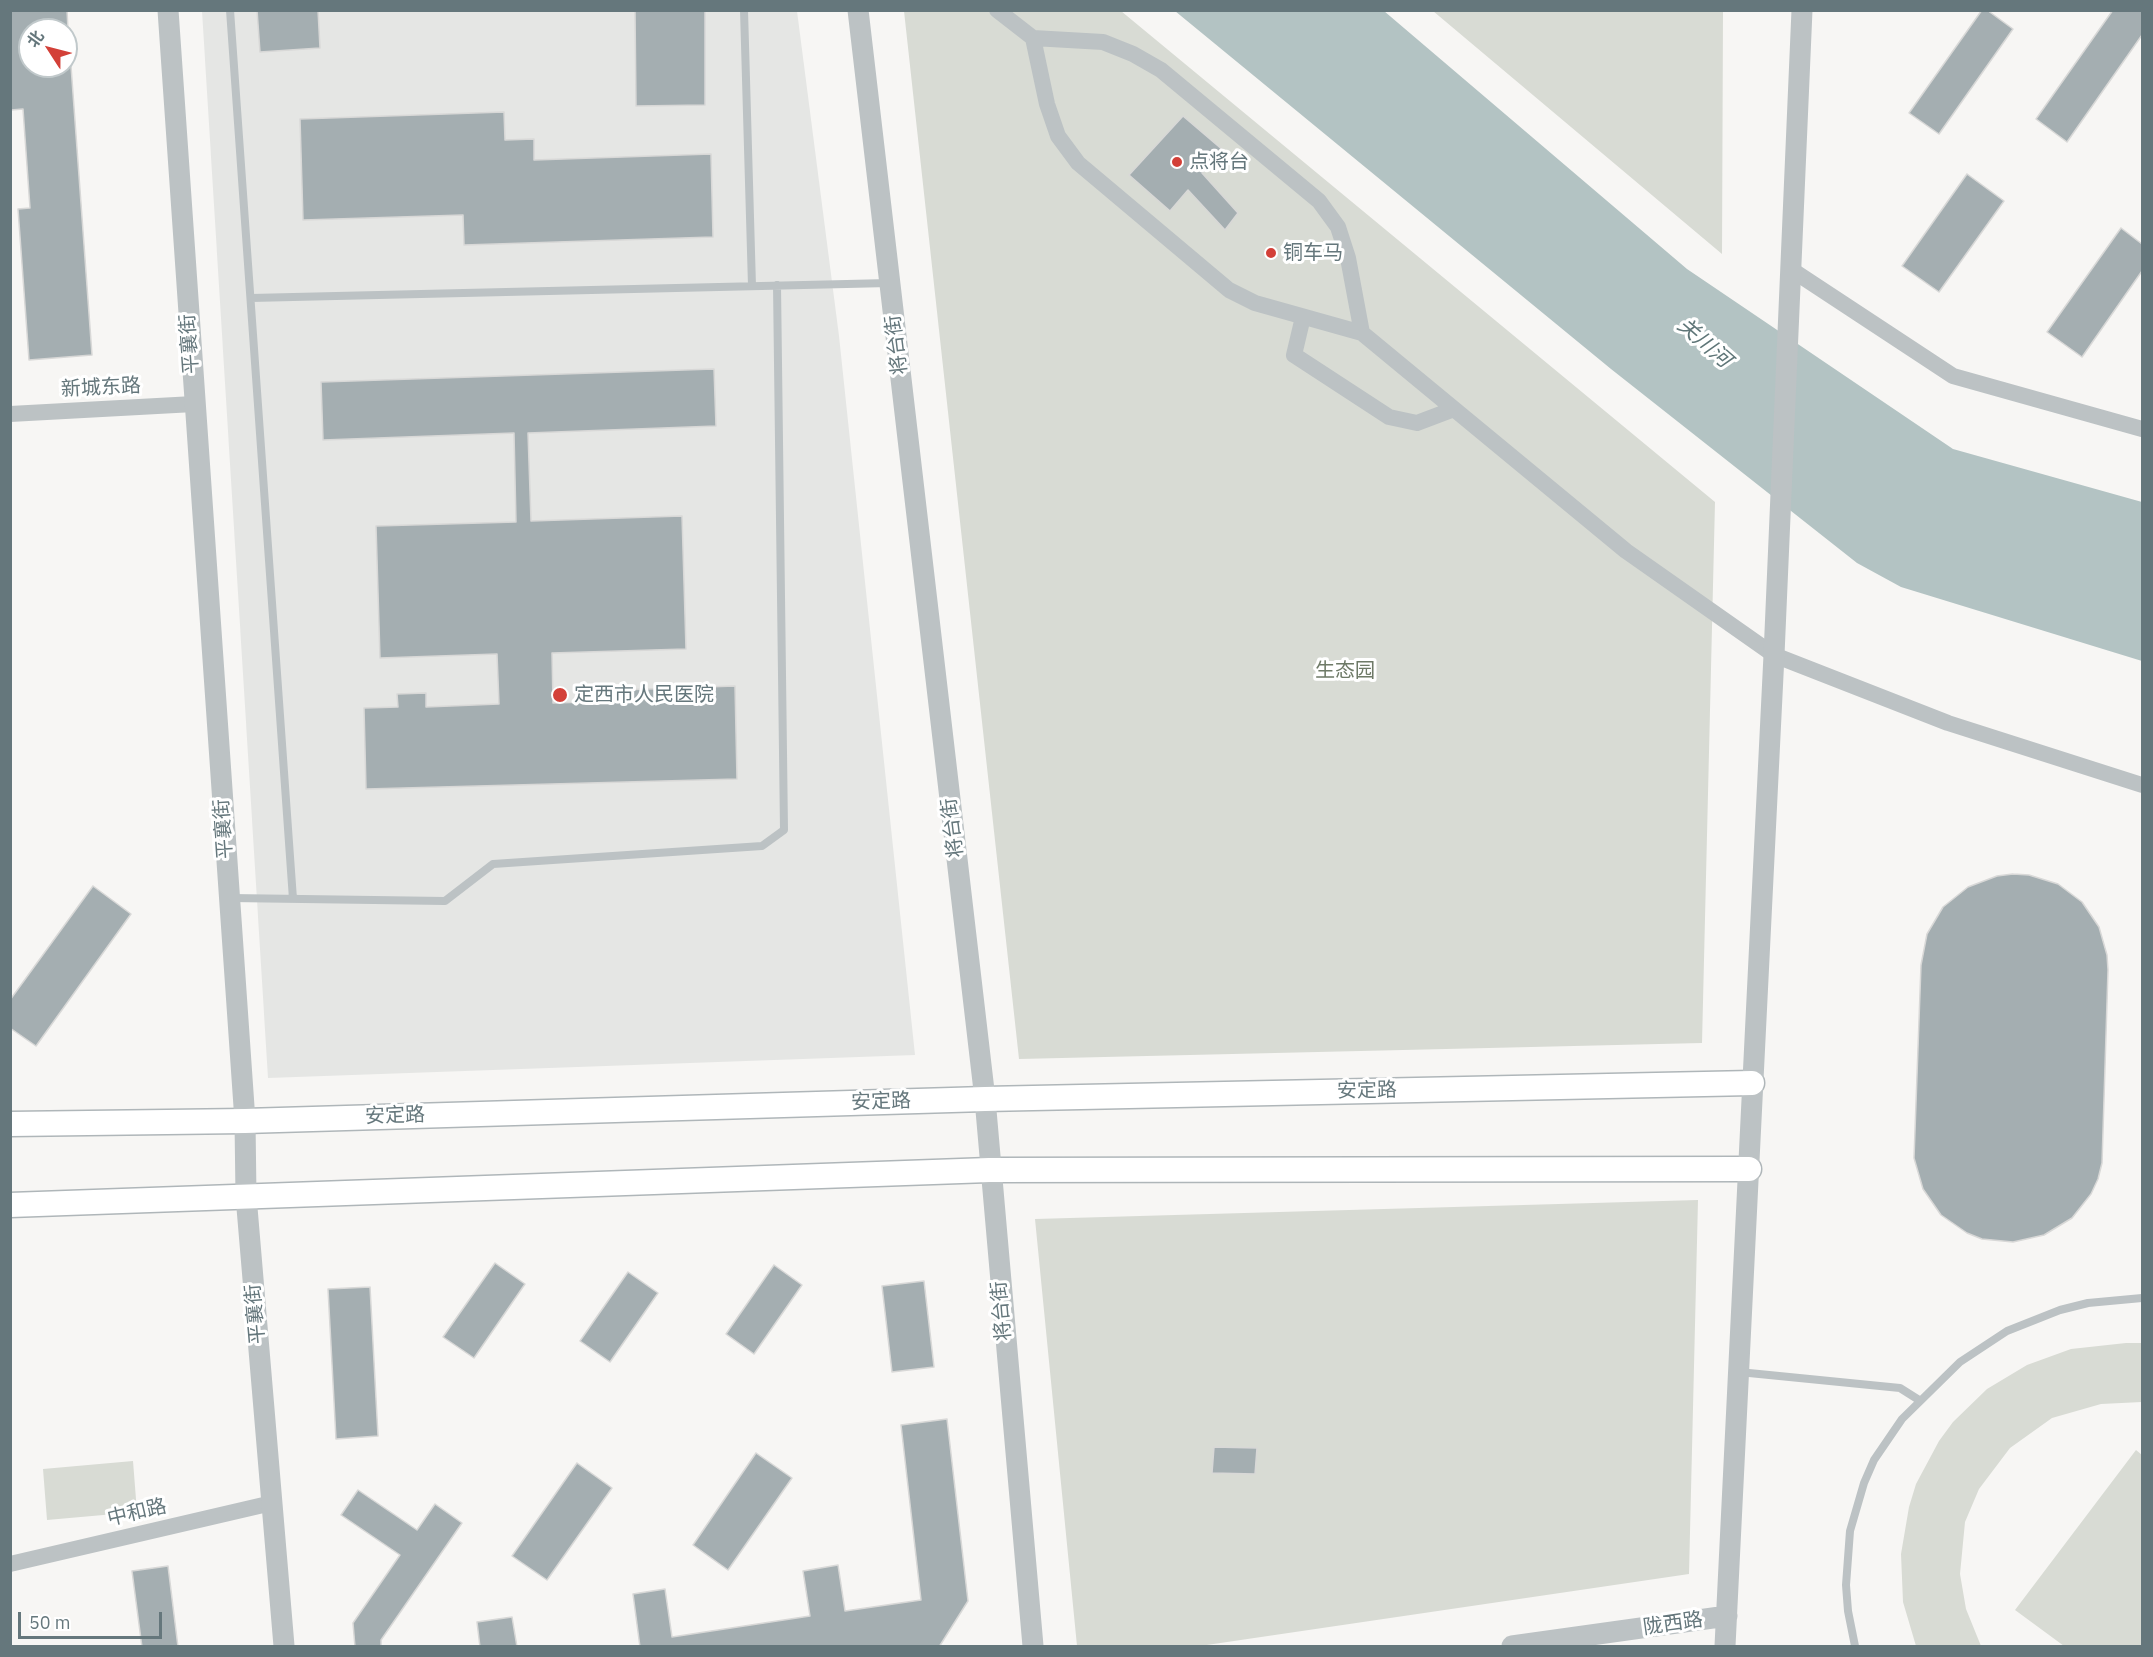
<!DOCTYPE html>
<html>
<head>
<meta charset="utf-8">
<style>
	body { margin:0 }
	#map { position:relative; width:2153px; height:1657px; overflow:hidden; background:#f7f6f4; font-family:"IBM Plex Sans","Noto Sans SC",sans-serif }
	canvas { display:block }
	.frame { position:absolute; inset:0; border:12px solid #65777c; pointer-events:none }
	.north { position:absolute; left:18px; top:18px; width:60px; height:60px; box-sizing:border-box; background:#fff; border:2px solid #c1c9cb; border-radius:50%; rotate:306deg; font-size:16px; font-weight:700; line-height:24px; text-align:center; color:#65777c }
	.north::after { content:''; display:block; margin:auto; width:21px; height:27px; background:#d34038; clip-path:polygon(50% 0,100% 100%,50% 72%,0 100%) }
	.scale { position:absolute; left:18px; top:1612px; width:144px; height:27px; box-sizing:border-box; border:3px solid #65777c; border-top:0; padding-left:8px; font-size:18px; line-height:21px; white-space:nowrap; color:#65777c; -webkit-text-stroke:4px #fff; paint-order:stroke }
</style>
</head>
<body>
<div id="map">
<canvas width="2153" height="1657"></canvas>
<div class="frame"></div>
<div class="north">北</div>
<div class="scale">50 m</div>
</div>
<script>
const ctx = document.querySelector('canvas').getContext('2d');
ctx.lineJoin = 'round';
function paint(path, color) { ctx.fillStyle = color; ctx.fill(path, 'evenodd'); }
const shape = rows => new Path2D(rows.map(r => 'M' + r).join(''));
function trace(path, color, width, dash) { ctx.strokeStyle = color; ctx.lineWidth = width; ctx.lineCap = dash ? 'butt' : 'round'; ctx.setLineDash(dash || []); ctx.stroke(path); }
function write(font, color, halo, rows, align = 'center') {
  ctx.font = font + ' "IBM Plex Sans","Noto Sans SC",sans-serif'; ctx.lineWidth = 6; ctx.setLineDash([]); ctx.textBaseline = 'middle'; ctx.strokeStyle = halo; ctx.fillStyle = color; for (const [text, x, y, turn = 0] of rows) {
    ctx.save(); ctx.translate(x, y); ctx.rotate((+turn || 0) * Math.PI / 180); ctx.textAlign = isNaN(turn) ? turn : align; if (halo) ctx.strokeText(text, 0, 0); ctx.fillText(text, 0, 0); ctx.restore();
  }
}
const built = shape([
	[202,11,797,11,839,336,915,1055,268,1078]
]);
const green = shape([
	[904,11,1121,11,1715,502,1702,1043,1019,1059],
	[1433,11,1723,11,1722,254],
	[1698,1200,1689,1574,1200,1646,1077,1646,1035,1219],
	[2126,1343,2142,1343,2142,1402,2101,1404,2052,1418,2010,1448,1979,1489,1965,1522,1960,1574,1966,1609,1981,1646,1916,1646,1903,1602,1901,1554,1909,1507,1916,1484,1939,1441,1953,1422,1987,1389,2027,1365,2071,1349],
	[2136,1450,2142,1455,2142,1646,2064,1646,2015,1610],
	[133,1461,137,1512,47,1520,43,1469]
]);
const water = shape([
	[1175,11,1384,11,1687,269,1953,449,2142,502,2142,661,1901,587,1857,563,1611,369]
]);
const building = shape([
	[10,10,67,10,68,30,30,30,30,66,71,66,92,355,29,360,18,209,30,208,23,109,11,110,10,10],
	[257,10,318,10,320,48,260,52,257,10],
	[635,10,705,10,705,105,636,106,635,10],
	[1982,10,1987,10,2013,29,1939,134,1909,113,1982,10],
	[2113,10,2142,10,2142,35,2067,142,2036,119,2113,10],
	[504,112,505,140,534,139,534,160,711,154,713,237,464,245,463,215,303,220,300,119,504,112],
	[1183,116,1224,151,1202,173,1238,213,1225,230,1188,190,1170,211,1129,175,1183,116],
	[1967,174,2004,201,1939,292,1902,266,1967,174],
	[2121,228,2142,244,2142,271,2082,357,2047,332,2121,228],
	[714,369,716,426,528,433,531,521,682,516,686,649,552,653,553,703,619,701,619,690,735,686,737,779,366,789,364,708,398,707,397,694,426,693,426,707,499,704,497,654,380,658,376,526,516,522,514,433,323,440,321,382,714,369],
	[2013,874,2029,875,2058,884,2082,902,2099,927,2107,955,2108,970,2102,1163,2098,1179,2091,1194,2072,1218,2044,1235,2013,1242,1982,1239,1967,1233,1941,1215,1923,1189,1914,1158,1921,965,1927,934,1943,907,1968,887,1997,876,2013,874],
	[93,886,131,914,36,1046,10,1028,10,1000,93,886],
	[495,1263,525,1284,474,1358,443,1337,495,1263],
	[774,1265,802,1285,754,1354,726,1334,774,1265],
	[628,1272,658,1293,610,1362,580,1341,628,1272],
	[924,1281,934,1367,892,1372,882,1286,924,1281],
	[370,1287,378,1436,336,1439,328,1289,370,1287],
	[947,1419,968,1601,939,1647,640,1647,633,1594,665,1589,672,1637,810,1616,803,1571,838,1565,845,1611,921,1600,901,1425,947,1419],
	[1214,1447,1257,1448,1255,1474,1212,1473,1214,1447],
	[756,1453,792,1478,728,1570,693,1545,756,1453],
	[577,1463,612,1488,547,1580,512,1556,577,1463],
	[358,1490,417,1530,435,1504,462,1523,381,1640,381,1647,355,1647,353,1623,400,1555,341,1515,358,1490],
	[168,1566,178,1647,142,1647,132,1571,168,1566],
	[512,1617,517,1647,480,1647,477,1622,512,1617]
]);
const service = shape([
	[230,10,293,899],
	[744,10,752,286],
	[251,298,889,283],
	[231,898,445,901,493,864,762,846,784,830,777,285],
	[1739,1372,1900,1388,1919,1400],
	[1855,1646,1848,1611,1846,1585,1850,1531,1864,1483,1874,1460,1902,1419,1960,1362,2007,1331,2060,1310,2088,1303,2142,1298]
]);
const minor = shape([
	[997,10,1033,38,1103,42,1133,54,1161,70,1319,201,1338,227,1348,258,1362,333],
	[1033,38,1047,104,1058,136,1078,163,1229,290,1255,303,1362,333,1626,551,1774,655,1948,723,2142,785],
	[1792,270,1953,376,2142,429],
	[1303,317,1294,355,1389,417,1417,423,1454,409],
	[10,414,194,404],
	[10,1564,272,1503]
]);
const tertiary = shape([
	[168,10,245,1121,246,1196,284,1646],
	[858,10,985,1099,1033,1646],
	[1512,1646,1727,1616],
	[1725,1646,1774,655,1802,10]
]);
const secondary = shape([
	[10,1124,245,1121,985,1099,1752,1083],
	[10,1205,989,1170,1749,1169]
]);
const markers = [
	[1177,162,6,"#d34038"],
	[1271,253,6,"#d34038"],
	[560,695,8,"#d34038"]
];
const poiNames = [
	["点将台",1189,162],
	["铜车马",1283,253],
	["定西市人民医院",574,695]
];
const streetNames = [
	["平襄街",190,344,-94],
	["将台街",897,345,-97],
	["新城东路",101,388,-3],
	["将台街",953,828,-97],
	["平襄街",224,829,-94],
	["安定路",1367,1091,-1],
	["安定路",881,1102,-2],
	["安定路",395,1116,-2],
	["将台街",1002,1311,-95],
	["平襄街",256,1314,-95],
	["中和路",137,1513,-13],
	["陇西路",1673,1624,-8]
];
const parkNames = [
	["生态园",1345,671]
];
const waterNames = [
	["关川河",1704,343,41]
];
paint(built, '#e5e6e4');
paint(green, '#d8dbd4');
paint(water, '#b3c3c3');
paint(building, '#a4aeb1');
trace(building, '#d8d8d7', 1.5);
trace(secondary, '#afb6b9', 27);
trace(service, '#bcc2c4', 8);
trace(minor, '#bcc2c4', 16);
trace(tertiary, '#bcc2c4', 21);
trace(secondary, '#fff', 24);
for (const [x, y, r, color] of markers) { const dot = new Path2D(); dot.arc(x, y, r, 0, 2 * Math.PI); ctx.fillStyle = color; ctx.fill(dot); trace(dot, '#fff', 2); }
write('20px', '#65777c', '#fff', poiNames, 'left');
write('20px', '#65777c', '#fff', streetNames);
write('20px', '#6e7a67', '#fff', parkNames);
write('italic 21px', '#5f7678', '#fff', waterNames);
</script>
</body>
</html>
